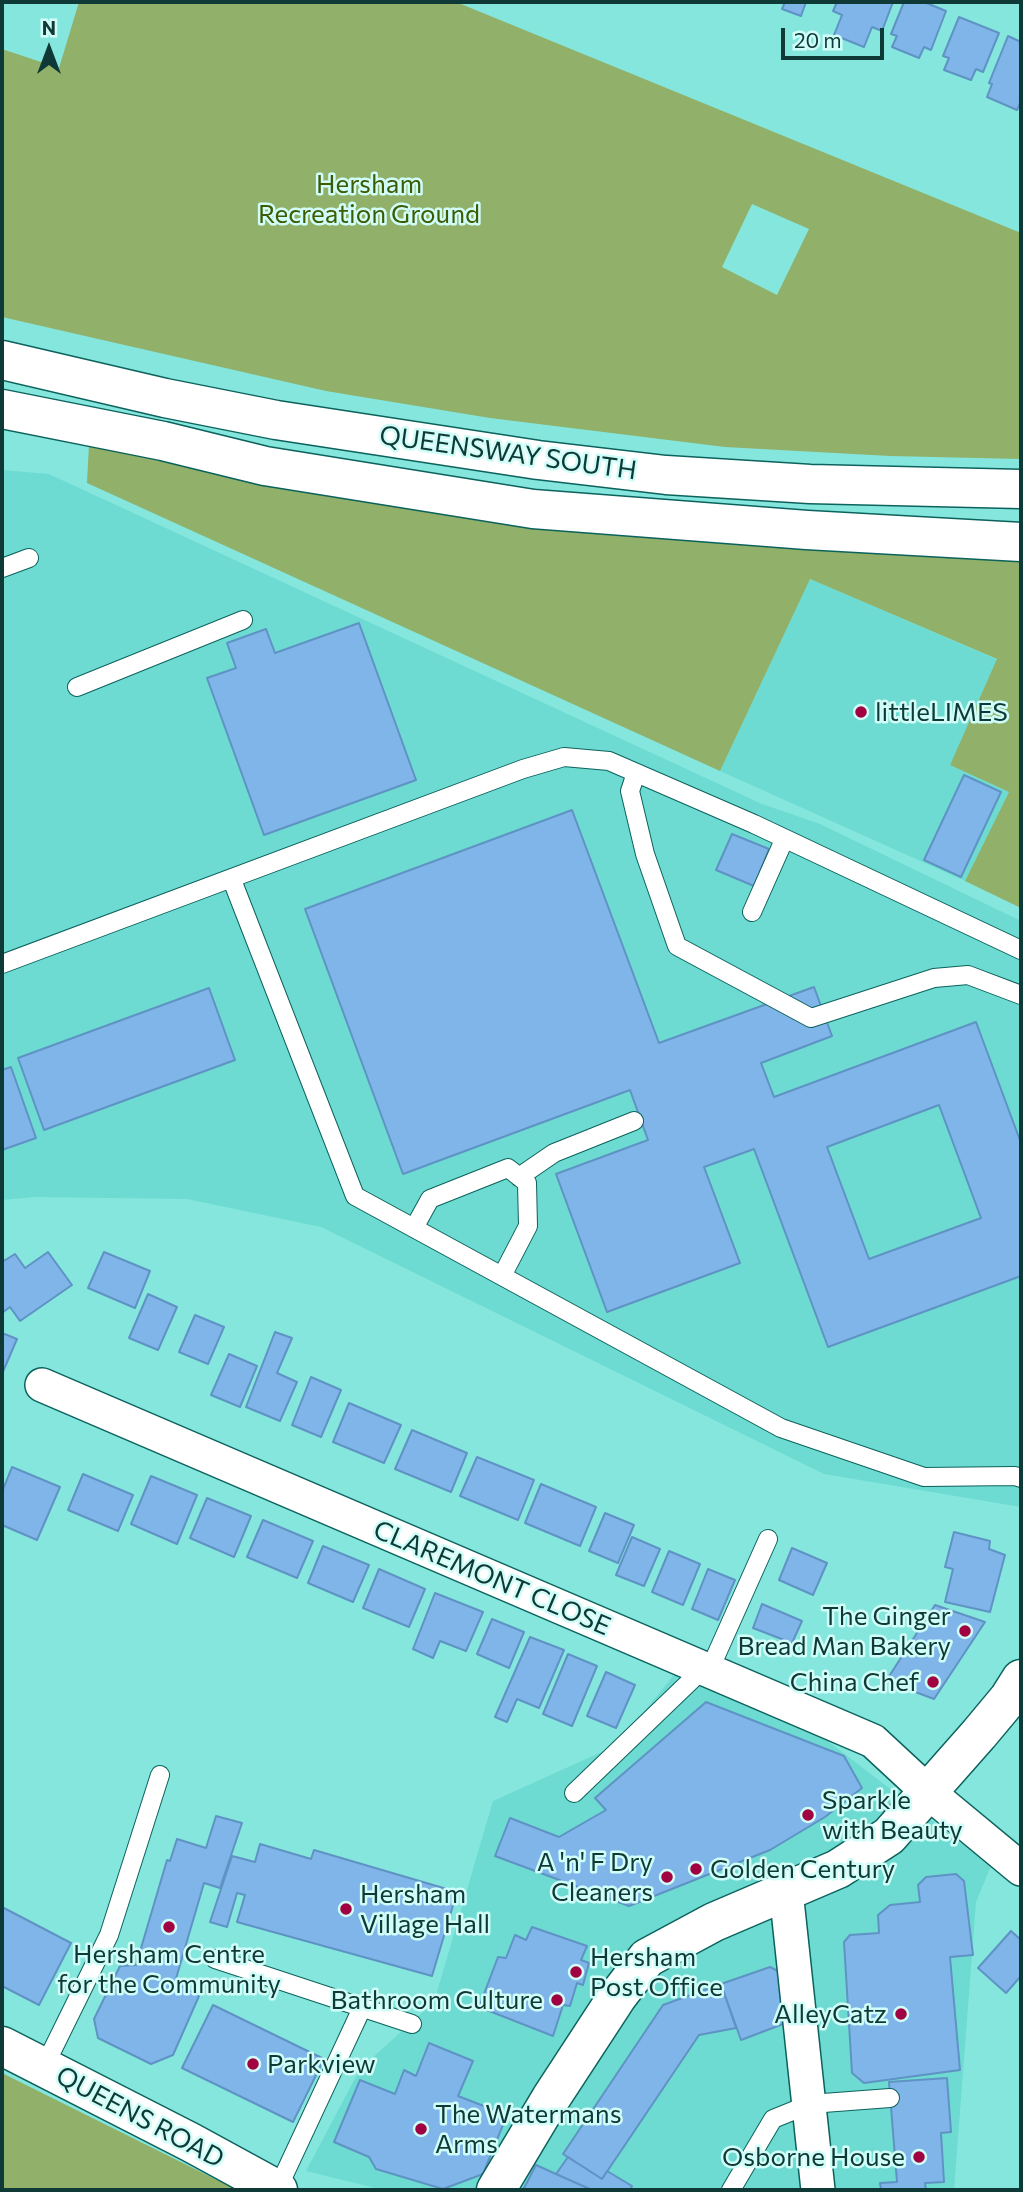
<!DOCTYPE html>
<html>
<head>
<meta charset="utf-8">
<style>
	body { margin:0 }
	#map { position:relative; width:1023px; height:2192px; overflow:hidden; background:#85e6dd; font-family:Commissioner,sans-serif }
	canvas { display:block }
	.frame { position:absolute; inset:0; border:4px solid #0e3936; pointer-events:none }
	.north { position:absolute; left:14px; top:14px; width:70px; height:70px; -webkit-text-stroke:5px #d0fdf8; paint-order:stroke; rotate:0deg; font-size:19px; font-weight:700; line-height:28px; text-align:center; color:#0e3936 }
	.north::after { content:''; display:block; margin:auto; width:24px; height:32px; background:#0e3936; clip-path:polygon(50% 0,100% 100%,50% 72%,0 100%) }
	.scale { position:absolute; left:781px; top:28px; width:103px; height:32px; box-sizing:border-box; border:4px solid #0e3936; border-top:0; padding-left:9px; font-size:21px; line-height:24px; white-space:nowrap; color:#0e3936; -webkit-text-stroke:5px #d0fdf8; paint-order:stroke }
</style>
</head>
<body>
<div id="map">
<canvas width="1023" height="2192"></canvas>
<div class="frame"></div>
<div class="north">N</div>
<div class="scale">20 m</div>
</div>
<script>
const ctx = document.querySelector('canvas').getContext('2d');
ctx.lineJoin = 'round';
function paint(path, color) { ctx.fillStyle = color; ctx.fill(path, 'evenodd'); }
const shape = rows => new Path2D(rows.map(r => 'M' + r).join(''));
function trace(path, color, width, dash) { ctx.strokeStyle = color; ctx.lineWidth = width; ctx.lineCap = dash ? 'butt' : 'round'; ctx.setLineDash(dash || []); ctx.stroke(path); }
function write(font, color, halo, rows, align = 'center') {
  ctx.font = font + ' Commissioner,sans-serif'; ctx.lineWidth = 5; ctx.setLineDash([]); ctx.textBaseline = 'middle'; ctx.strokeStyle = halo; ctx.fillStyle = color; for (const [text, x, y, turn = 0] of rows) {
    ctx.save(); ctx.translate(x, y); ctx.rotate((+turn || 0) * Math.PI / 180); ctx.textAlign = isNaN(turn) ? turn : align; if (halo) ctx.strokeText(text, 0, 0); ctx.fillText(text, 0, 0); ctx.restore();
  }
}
const built = shape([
	[2,470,49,474,762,804,820,824,1021,921,1021,1507,824,1474,321,1227,187,1199,36,1197,2,1200],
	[810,579,998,660,950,765,1009,792,965,881,720,771],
	[964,775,1001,793,960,877,925,860],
	[678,1670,825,1739,991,1866,976,1902,954,2190,383,2190,306,2171,360,2069,434,2002,493,1801,617,1745]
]);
const green = shape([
	[79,2,456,2,1021,233,1021,459,890,456,725,447,490,418,326,391,2,317,2,49,59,68],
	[752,204,809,229,777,295,722,267],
	[89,444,1021,555,1021,908,965,881,1009,792,950,765,997,659,810,579,720,771,87,483],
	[2,2073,237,2190,2,2190]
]);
const building = shape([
	[785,2,806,2,801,16,782,9,785,2],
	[837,2,893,2,882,31,872,27,864,47,834,35,842,15,833,11,837,2],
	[904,2,924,2,946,11,931,50,924,47,919,58,892,47,897,36,891,34,904,2],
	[959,17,999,33,983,72,976,69,971,80,944,70,949,58,943,56,959,17],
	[1008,36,1021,42,1021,101,1017,110,987,97,992,84,989,83,1008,36],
	[359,623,416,780,264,835,207,678,236,668,227,643,266,629,275,653,359,623],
	[964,775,1001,792,961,877,924,860,964,775],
	[572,810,659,1043,814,987,832,1036,761,1063,774,1097,976,1022,1021,1143,1021,1276,828,1347,754,1149,704,1167,740,1263,607,1312,556,1174,648,1140,630,1090,403,1174,305,909,572,810],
	[939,1105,981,1218,869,1259,827,1147,939,1105],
	[732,834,769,849,754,886,716,870,732,834],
	[209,988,235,1060,44,1130,18,1058,209,988],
	[11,1067,36,1138,2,1150,2,1070,11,1067],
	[48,1252,72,1285,20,1321,10,1307,2,1313,2,1262,15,1254,25,1268,48,1252],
	[104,1252,150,1271,135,1308,88,1288,104,1252],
	[148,1294,177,1307,158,1350,129,1338,148,1294],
	[195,1315,224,1327,208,1364,179,1352,195,1315],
	[275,1332,292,1338,277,1373,297,1382,280,1421,246,1407,275,1332],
	[2,1333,17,1339,2,1374,2,1333],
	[229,1354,257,1366,240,1407,211,1395,229,1354],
	[311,1377,341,1390,321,1437,292,1425,311,1377],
	[349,1403,401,1425,384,1463,333,1442,349,1403],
	[412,1430,467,1453,451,1492,395,1469,412,1430],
	[477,1457,534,1480,518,1520,460,1496,477,1457],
	[12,1467,60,1487,37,1540,2,1525,2,1492,12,1467],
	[83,1474,133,1495,118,1531,68,1510,83,1474],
	[151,1476,197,1495,177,1544,131,1524,151,1476],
	[541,1484,596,1507,580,1546,525,1523,541,1484],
	[207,1498,251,1516,234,1557,190,1538,207,1498],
	[605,1513,634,1525,618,1563,589,1551,605,1513],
	[263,1520,313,1541,297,1578,247,1557,263,1520],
	[954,1532,990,1541,989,1549,1005,1555,990,1612,945,1602,953,1569,945,1567,954,1532],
	[632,1537,660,1549,644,1586,616,1575,632,1537],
	[323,1546,369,1565,353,1602,308,1583,323,1546],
	[792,1548,827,1563,813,1595,779,1580,792,1548],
	[669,1551,700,1564,683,1605,652,1592,669,1551],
	[379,1569,425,1589,409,1627,363,1608,379,1569],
	[708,1569,735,1580,718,1620,692,1609,708,1569],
	[435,1593,483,1612,466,1651,440,1641,433,1658,413,1649,435,1593],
	[762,1604,802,1621,792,1643,753,1628,762,1604],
	[935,1605,985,1622,934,1699,886,1681,935,1605],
	[492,1619,524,1632,509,1668,477,1654,492,1619],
	[530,1637,564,1650,539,1708,517,1699,507,1722,495,1717,530,1637],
	[568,1654,597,1666,572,1726,543,1714,568,1654],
	[606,1672,635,1685,616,1728,587,1716,606,1672],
	[706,1702,844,1756,862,1788,825,1817,770,1850,629,1906,495,1856,510,1818,559,1837,606,1810,595,1798,706,1702],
	[216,1816,242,1823,220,1888,204,1883,175,1982,199,1996,173,2055,151,2064,98,2038,94,2019,120,1966,136,1965,167,1860,170,1861,177,1839,206,1848,216,1816],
	[260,1844,311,1859,314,1850,457,1892,432,1976,237,1922,245,1895,237,1893,227,1927,210,1922,232,1856,255,1862,260,1844],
	[956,1874,964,1881,973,1955,950,1957,960,2070,864,2083,852,2073,844,1942,850,1935,879,1933,878,1915,890,1905,920,1902,918,1885,926,1877,956,1874],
	[2,1907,71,1943,39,2005,2,1986,2,1907],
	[532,1927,587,1946,581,1960,589,1963,583,1985,577,1983,570,2006,563,2005,553,2036,479,2007,498,1957,506,1958,515,1935,526,1940,532,1927],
	[1011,1931,1021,1940,1021,1976,1006,1993,978,1968,1011,1931],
	[770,1967,788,1976,791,2021,741,2040,721,1984,770,1967],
	[721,1984,736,2028,699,2035,602,2179,563,2154,663,2005,721,1984],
	[213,2005,324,2059,293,2122,182,2068,213,2005],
	[429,2043,473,2061,458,2096,507,2115,483,2174,443,2189,376,2169,369,2157,334,2142,360,2080,395,2094,404,2070,416,2076,429,2043],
	[947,2078,951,2132,941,2133,944,2182,925,2183,926,2190,881,2190,880,2183,897,2182,889,2082,947,2078],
	[568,2157,602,2179,607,2171,632,2186,630,2190,592,2190,556,2174,568,2157],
	[536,2165,556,2174,592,2190,523,2190,536,2165]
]);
const lane = shape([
	[2,568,29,558],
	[77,687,243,620],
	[636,773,630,791,645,854,677,946,811,1018,934,978,968,975,1021,995],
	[232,880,355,1196,781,1428,924,1477,1015,1476,1021,1478],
	[752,912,784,840],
	[2,964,523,769,564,757,609,761,754,824,1021,950],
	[519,1177,554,1153,634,1121],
	[414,1228,430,1199,508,1168,527,1183,528,1226,502,1276],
	[709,1671,768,1539],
	[574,1793,703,1669],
	[215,1959,412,2024],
	[44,2067,109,1935,160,1775],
	[277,2190,362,2008],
	[731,2190,773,2119,810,2104,890,2098]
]);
const street = shape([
	[42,1385,873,1741,928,1792,1021,1869],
	[786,1891,818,2190]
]);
const secondary = shape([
	[2,2046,190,2142,278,2190],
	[496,2190,551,2098,617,1997,647,1958,714,1922,838,1869,889,1836,979,1734,1009,1698,1021,1679]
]);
const primary = shape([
	[2,360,165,398,276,420,538,460,666,475,810,484,1021,489],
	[2,409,163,441,265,466,533,509,807,530,1021,542]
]);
const markers = [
	[861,712,7,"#a00242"],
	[965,1631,7,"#a00242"],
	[933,1682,7,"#a00242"],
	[808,1815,7,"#a00242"],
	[696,1869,7,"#a00242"],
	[667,1877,7,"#a00242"],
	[346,1909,7,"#a00242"],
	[169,1927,7,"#a00242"],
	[576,1972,7,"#a00242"],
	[557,2000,7,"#a00242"],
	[901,2014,7,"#a00242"],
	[253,2064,7,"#a00242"],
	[421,2129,7,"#a00242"],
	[919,2157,7,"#a00242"]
];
const parkNames = [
	["Hersham",369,184],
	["Recreation Ground",369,214]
];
const streetNames = [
	["QUEENSWAY SOUTH",508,453,8],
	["CLAREMONT CLOSE",492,1578,23],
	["QUEENS ROAD",140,2117,28]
];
const poiNames = [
	["littleLIMES",875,712],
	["The Ginger",951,1616,"right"],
	["Bread Man Bakery",951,1646,"right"],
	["China Chef",919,1682,"right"],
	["Sparkle",822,1800],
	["with Beauty",822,1830],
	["A 'n' F Dry",653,1862,"right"],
	["Cleaners",653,1892,"right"],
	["Golden Century",710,1869],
	["Hersham",360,1894],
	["Village Hall",360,1924],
	["Hersham Centre",169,1954,"center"],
	["for the Community",169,1984,"center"],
	["Hersham",590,1957],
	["Post Office",590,1987],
	["Bathroom Culture",543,2000,"right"],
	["AlleyCatz",887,2014,"right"],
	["Parkview",267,2064],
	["The Watermans",435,2114],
	["Arms",435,2144],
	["Osborne House",905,2157,"right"]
];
paint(built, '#6ddbd1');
paint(green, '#91b069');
paint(building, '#7fb5e8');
trace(building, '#5e93c4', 2);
trace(lane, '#0c625c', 20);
trace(street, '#0c625c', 36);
trace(secondary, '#0c625c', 41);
trace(primary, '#0c625c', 41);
trace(lane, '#fff', 18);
trace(street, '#fff', 33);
trace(secondary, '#fff', 38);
trace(primary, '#fff', 38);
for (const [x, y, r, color] of markers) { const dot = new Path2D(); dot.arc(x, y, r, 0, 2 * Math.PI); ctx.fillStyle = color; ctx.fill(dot); trace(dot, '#d0fdf8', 2.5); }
write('26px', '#3e5a03', '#d0fdf8', parkNames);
write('26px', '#0e3936', '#d0fdf8', streetNames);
write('26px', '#0e3936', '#d0fdf8', poiNames, 'left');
</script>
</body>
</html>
